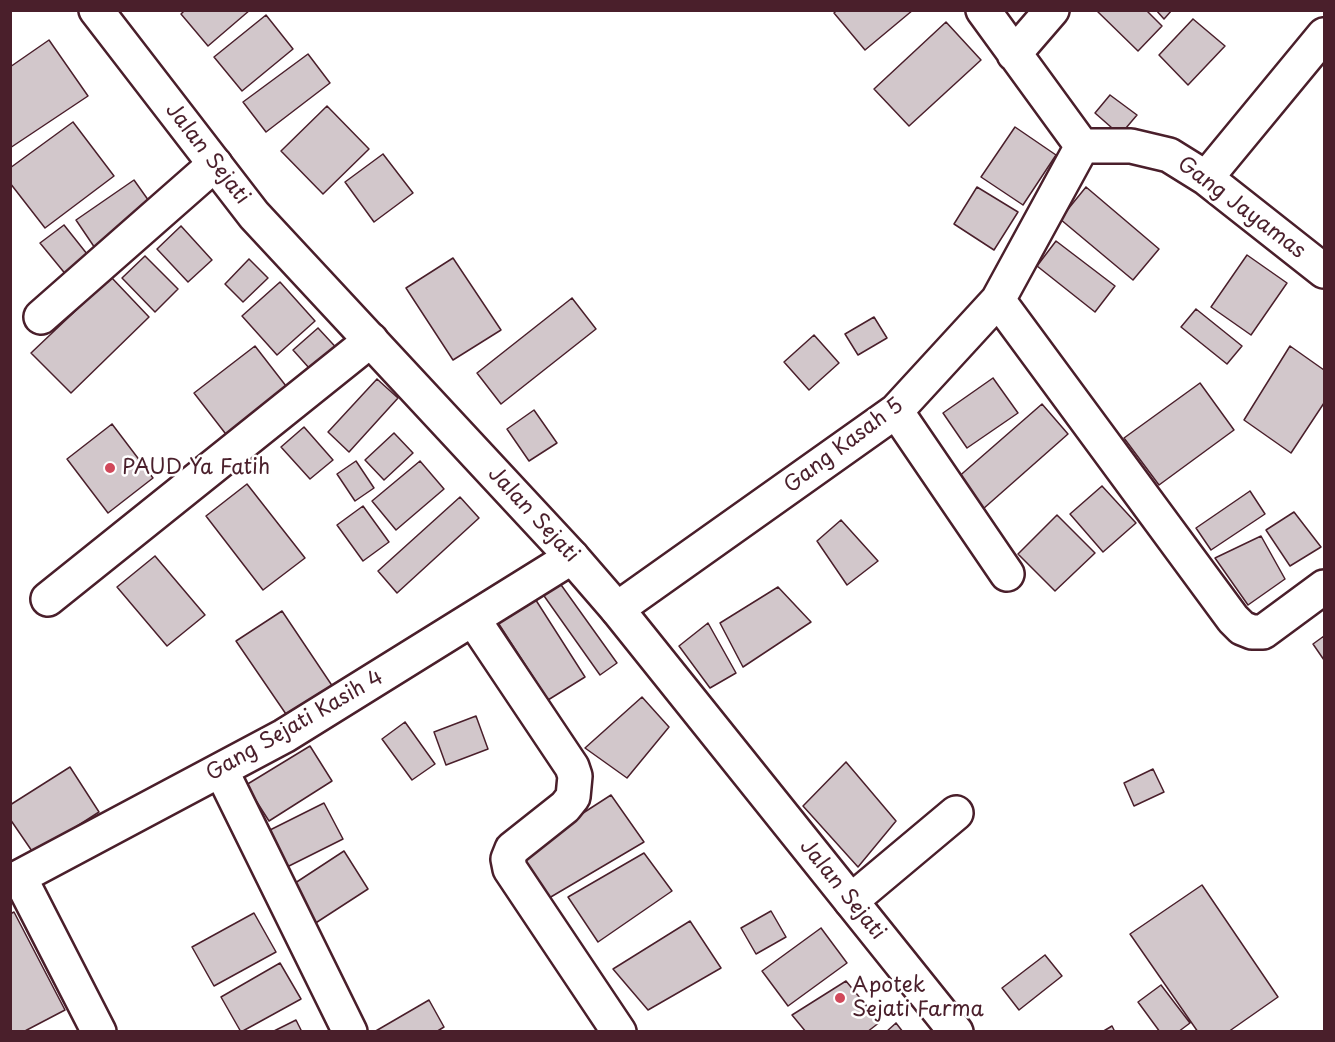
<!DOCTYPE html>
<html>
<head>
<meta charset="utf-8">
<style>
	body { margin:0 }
	#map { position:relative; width:1335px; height:1042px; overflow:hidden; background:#fff; font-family:"Playpen Sans",sans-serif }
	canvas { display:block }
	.frame { position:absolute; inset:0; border:12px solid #4a1f2b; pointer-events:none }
</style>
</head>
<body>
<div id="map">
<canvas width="1335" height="1042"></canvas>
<div class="frame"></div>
</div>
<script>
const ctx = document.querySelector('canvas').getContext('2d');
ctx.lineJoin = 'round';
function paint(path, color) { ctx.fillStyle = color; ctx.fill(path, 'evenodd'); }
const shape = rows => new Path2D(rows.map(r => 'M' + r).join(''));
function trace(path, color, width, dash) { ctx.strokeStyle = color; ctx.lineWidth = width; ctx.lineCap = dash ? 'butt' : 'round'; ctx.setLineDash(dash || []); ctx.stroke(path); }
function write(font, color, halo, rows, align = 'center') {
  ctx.font = font + ' "Playpen Sans",sans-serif'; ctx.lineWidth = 5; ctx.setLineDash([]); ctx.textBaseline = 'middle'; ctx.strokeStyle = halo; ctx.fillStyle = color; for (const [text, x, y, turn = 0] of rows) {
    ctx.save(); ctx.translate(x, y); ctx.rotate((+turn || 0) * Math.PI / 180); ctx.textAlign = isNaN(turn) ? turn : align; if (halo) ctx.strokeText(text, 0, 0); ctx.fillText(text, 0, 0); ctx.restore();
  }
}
const building = shape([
	[185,10,250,10,208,46,181,14,185,10],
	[837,10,913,10,865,50,834,13,837,10],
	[1096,10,1146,10,1162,26,1138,51,1096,10],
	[1156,10,1172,10,1164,19,1156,10],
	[266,15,293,49,242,91,214,57,266,15],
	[1193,19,1225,46,1188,85,1159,55,1193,19],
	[946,22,981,60,909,126,874,89,946,22],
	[49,40,88,96,10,148,10,67,49,40],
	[308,54,330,83,266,132,243,102,308,54],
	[1110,95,1137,115,1120,135,1095,113,1110,95],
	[327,106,369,149,323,194,281,151,327,106],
	[73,122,114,176,45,228,10,183,10,168,73,122],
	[1015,127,1056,155,1023,205,981,177,1015,127],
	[383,154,413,193,374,222,345,182,383,154],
	[134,180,156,211,97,251,76,220,134,180],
	[977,187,1018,212,994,250,954,224,977,187],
	[1086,187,1159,249,1133,280,1060,219,1086,187],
	[64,225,95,264,72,282,40,243,64,225],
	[181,226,212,260,188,282,157,249,181,226],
	[1056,241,1115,286,1095,312,1037,266,1056,241],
	[1247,255,1287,283,1251,335,1211,307,1247,255],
	[145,256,178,289,155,312,122,278,145,256],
	[453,258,501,330,453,360,406,288,453,258],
	[249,259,268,278,243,302,225,284,249,259],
	[111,277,149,317,71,393,31,353,111,277],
	[280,282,315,321,277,355,242,316,280,282],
	[572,298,596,329,501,404,477,373,572,298],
	[1196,309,1242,346,1227,364,1181,327,1196,309],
	[874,317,887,338,858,355,845,334,874,317],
	[318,328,343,355,318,378,293,350,318,328],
	[814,335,839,363,809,390,784,362,814,335],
	[255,346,293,395,232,442,194,393,255,346],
	[1290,346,1324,370,1324,403,1291,453,1244,420,1290,346],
	[993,378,1018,413,967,448,943,413,993,378],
	[377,379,398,398,349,452,328,432,377,379],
	[1200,383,1234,430,1159,485,1124,438,1200,383],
	[1042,404,1068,434,983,509,956,479,1042,404],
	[534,410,557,443,529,461,507,429,534,410],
	[112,424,153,478,108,513,67,459,112,424],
	[304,427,333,460,310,479,281,447,304,427],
	[394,433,413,453,384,480,365,460,394,433],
	[356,461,374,488,355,501,337,474,356,461],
	[420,461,444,489,396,530,372,501,420,461],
	[247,484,305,558,263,590,206,516,247,484],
	[1102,486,1136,523,1103,552,1070,514,1102,486],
	[1250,491,1265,514,1211,550,1196,528,1250,491],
	[460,497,479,518,397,593,378,571,460,497],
	[363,506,389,542,363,561,337,525,363,506],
	[1294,512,1321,547,1290,566,1266,530,1294,512],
	[1057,515,1095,553,1055,591,1018,554,1057,515],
	[841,520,878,561,847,585,817,541,841,520],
	[1261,536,1285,579,1248,605,1215,558,1261,536],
	[155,556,205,615,167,646,117,587,155,556],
	[559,582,617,663,600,675,542,593,559,582],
	[778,587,811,622,743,667,720,623,778,587],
	[532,594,585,677,548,700,495,618,532,594],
	[282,611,333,687,288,717,236,641,282,611],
	[708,623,736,673,710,688,679,646,708,623],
	[1324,636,1324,660,1313,644,1324,636],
	[642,697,669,727,627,778,585,748,642,697],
	[476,716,488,749,446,765,434,732,476,716],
	[405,722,435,764,412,780,382,739,405,722],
	[310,746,332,781,269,821,246,785,310,746],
	[846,762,896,821,858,867,803,806,846,762],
	[70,767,99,812,34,854,10,819,10,805,70,767],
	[1153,769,1164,792,1134,806,1124,783,1153,769],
	[611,795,644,842,544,901,518,855,611,795],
	[324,803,343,839,285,868,266,832,324,803],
	[344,851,368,889,311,926,286,889,344,851],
	[644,853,672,891,598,942,568,897,644,853],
	[1202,885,1278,997,1228,1032,1198,1032,1130,934,1202,885],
	[771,911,786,937,756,954,741,928,771,911],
	[14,912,65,1010,23,1032,10,1032,10,914,14,912],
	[254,913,276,952,214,986,192,947,254,913],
	[690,921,721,968,648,1010,613,969,690,921],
	[821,928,847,963,788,1006,762,971,821,928],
	[1045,955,1062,976,1019,1010,1002,988,1045,955],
	[280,963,301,999,241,1032,221,997,280,963],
	[846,981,880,1022,867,1032,806,1032,792,1015,846,981],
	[1161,985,1190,1023,1178,1032,1160,1032,1138,1002,1161,985],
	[429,1000,444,1027,436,1032,374,1032,429,1000],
	[296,1020,302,1032,272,1032,296,1020],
	[896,1023,903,1032,886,1032,896,1023],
	[1112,1026,1115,1032,1102,1032,1112,1026]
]);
const minor = shape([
	[983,10,1082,146],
	[1014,54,1052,10],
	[1082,146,1131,146,1169,155,1206,178,1324,271],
	[1206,178,1324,35],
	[998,300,1233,619,1242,628,1252,632,1263,632,1324,587],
	[41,317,215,164],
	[896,411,1007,574],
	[48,599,371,340],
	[617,609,896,411,998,300,1082,146],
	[473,619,572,767,575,776,573,797,565,807,512,849,508,859,510,869,619,1032],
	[221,770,350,1032],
	[20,878,99,1032],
	[10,882,284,736,572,557],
	[851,901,956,813]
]);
const secondary = shape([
	[96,10,254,215,572,557,617,609,956,1032]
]);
const markers = [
	[110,468,6,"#d1495b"],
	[840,998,6,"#d1495b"]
];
const streetNames = [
	["Jalan Sejati",207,154,52],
	["Gang Jayamas",1241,208,37],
	["Gang Kasah 5",844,446,-37],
	["Jalan Sejati",533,515,47],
	["Gang Sejati Kasih 4",295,726,-30],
	["Jalan Sejati",842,890,51]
];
const poiNames = [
	["PAUD Ya Fatih",122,468],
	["Apotek",852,986],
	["Sejati Farma",852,1010]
];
paint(building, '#d2c7cb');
trace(building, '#4a1f2b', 1.5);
trace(minor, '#4a1f2b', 38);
trace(secondary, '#4a1f2b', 38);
trace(minor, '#fff', 33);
trace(secondary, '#fff', 33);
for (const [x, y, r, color] of markers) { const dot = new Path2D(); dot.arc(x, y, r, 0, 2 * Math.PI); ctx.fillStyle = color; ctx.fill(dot); trace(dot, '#fff', 2); }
write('21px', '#4a1f2b', '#fff', streetNames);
write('21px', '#4a1f2b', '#fff', poiNames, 'left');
</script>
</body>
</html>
